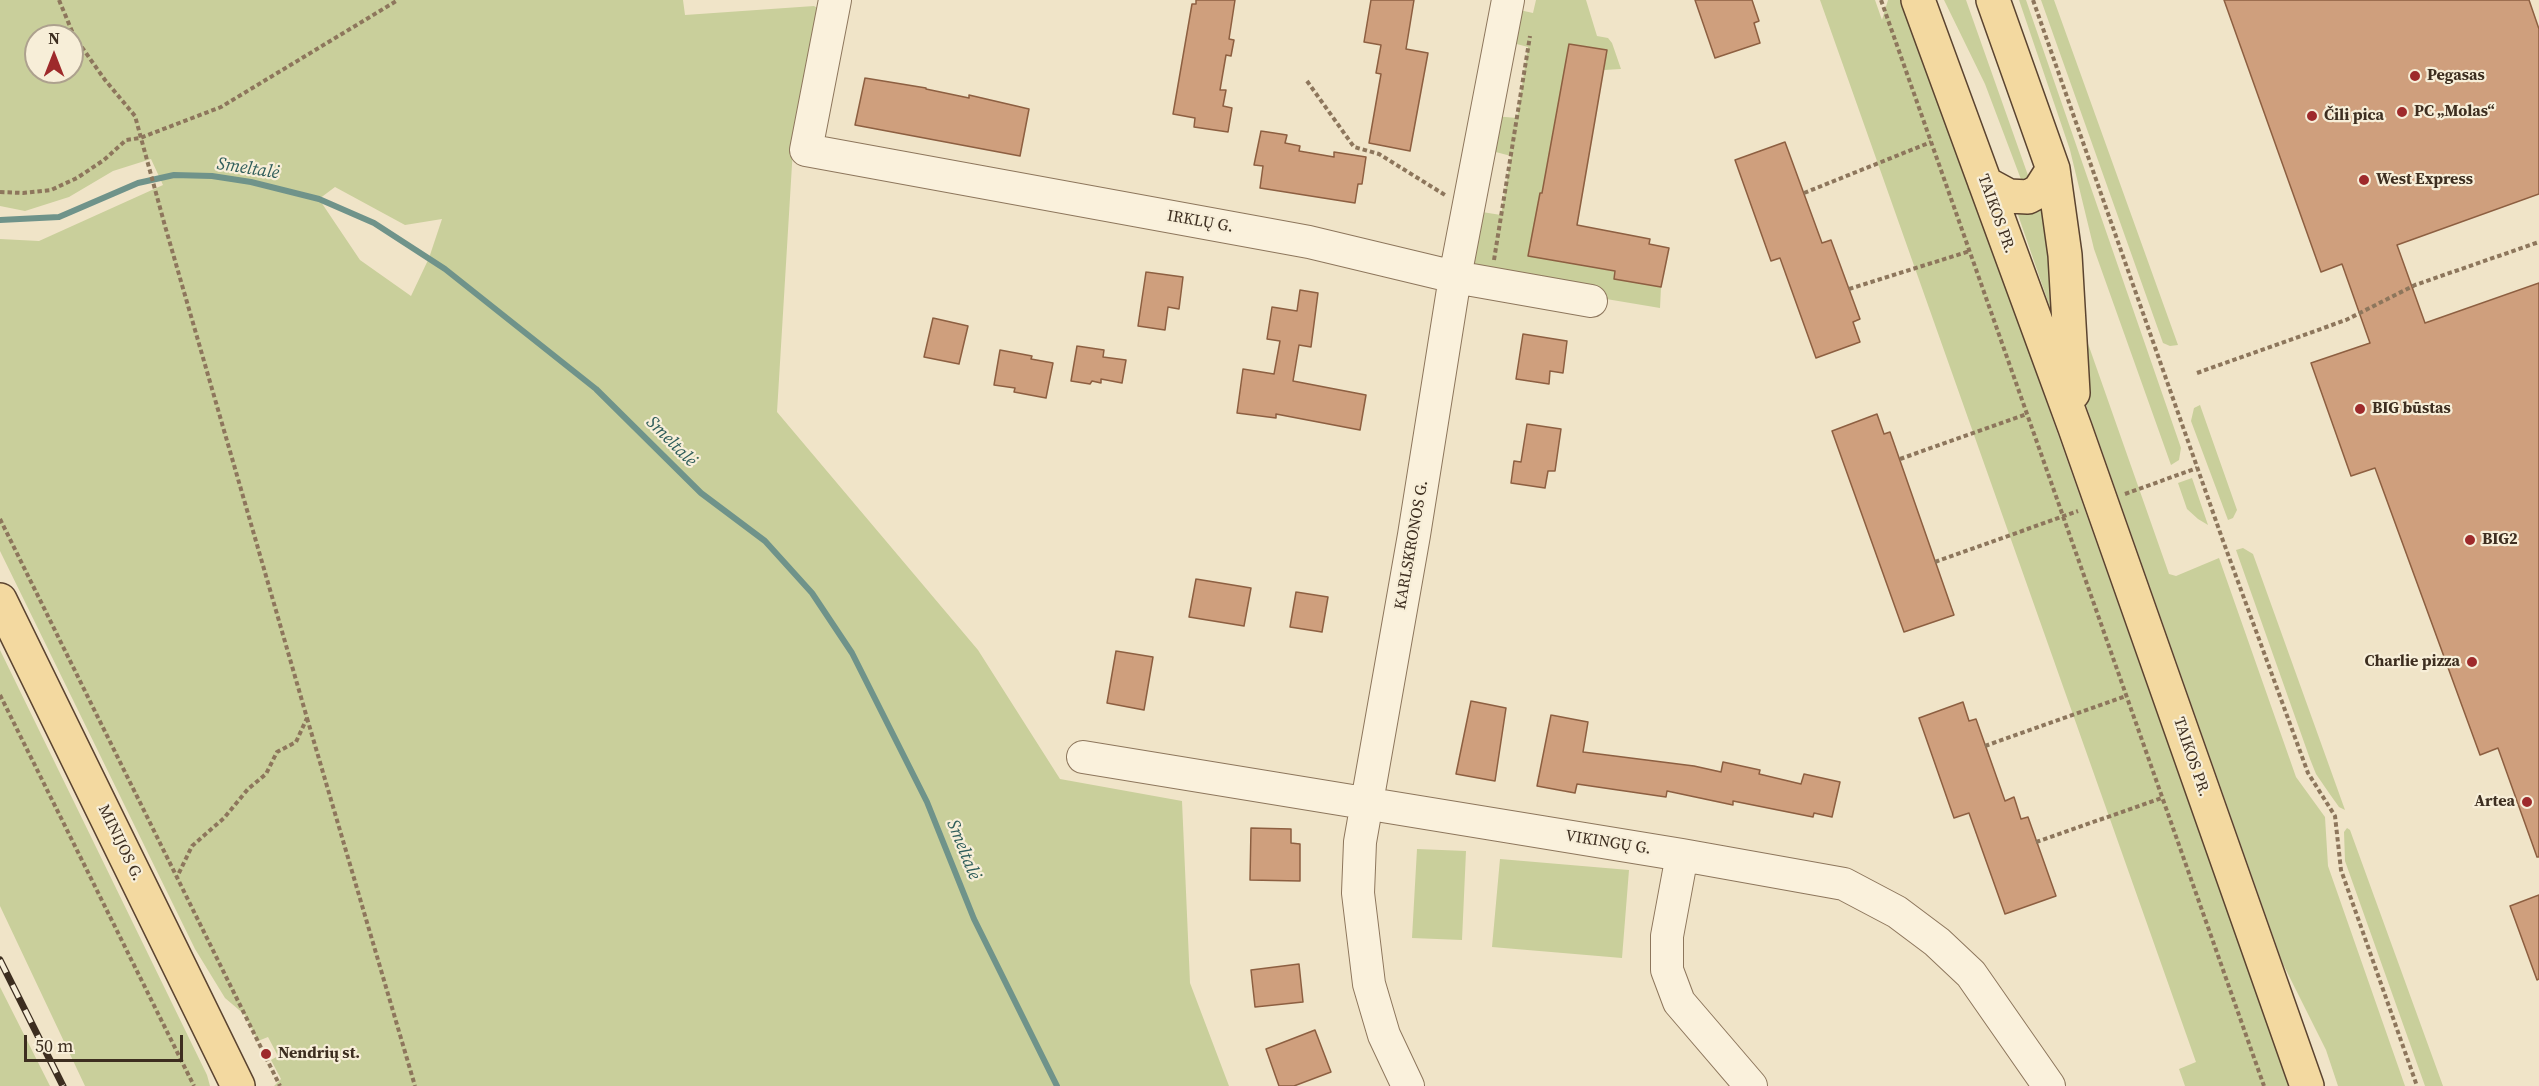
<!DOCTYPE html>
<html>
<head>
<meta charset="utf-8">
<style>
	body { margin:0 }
	#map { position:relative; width:2539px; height:1086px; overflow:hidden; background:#f0e4c8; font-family:"Source Serif 4",serif }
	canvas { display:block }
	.north { position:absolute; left:24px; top:24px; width:60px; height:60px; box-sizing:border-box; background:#f7eed8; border:2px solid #ada18e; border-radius:50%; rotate:0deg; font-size:16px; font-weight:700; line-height:24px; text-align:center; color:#3d2e20 }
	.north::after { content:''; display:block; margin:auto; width:21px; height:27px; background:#9e2a2b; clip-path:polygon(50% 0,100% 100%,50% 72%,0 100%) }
	.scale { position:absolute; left:24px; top:1035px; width:159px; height:27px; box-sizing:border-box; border:3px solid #3d2e20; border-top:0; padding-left:8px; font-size:18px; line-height:21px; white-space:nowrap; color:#3d2e20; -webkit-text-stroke:4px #f7eed8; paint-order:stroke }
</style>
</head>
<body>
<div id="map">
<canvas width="2539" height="1086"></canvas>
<div class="north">N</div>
<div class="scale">50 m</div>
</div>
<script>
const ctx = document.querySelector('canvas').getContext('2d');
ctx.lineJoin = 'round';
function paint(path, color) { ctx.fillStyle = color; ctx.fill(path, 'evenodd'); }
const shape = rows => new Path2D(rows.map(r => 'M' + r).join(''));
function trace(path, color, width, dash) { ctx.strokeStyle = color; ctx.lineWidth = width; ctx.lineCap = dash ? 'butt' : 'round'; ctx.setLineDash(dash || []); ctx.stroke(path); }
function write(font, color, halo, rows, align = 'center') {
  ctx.font = font + ' "Source Serif 4",serif'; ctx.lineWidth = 4.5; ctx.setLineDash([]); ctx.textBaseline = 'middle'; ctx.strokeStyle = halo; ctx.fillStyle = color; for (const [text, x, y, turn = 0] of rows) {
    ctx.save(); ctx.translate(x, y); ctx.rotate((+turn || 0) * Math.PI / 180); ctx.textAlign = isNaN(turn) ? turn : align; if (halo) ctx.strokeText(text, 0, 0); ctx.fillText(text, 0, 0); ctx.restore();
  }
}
const green = shape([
	[0,0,683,0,685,15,814,6,821,10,793,148,777,412,978,650,1060,779,1182,801,1190,983,1229,1086,274,1086,281,1079,271,1060,278,1056,268,1037,258,1041,245,1015,225,998,195,949,0,551,0,239,39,241,163,185,151,159,113,171,69,197,25,211,0,206],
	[36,36,72,36,72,72,36,72],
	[335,187,405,225,442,219,429,258,411,296,360,260,319,199],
	[1536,0,1586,0,1597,36,1608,38,1612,43,1621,69,1604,70,1607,50,1569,44,1542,193,1540,193,1529,256,1615,271,1614,279,1661,287,1660,308,1475,277,1467,260,1482,212,1501,215,1511,156,1488,150,1494,116,1517,118,1528,47,1509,42,1515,9,1533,13],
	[1820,0,1875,0,1882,20,1888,0,1904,0,2289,1086,2185,1086,2179,1069,2196,1062],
	[1944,0,1966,0,2030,181,2022,182,1985,84],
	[2019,0,2026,0,2181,448,2179,460,2171,465,2094,249,2070,150],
	[2041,0,2054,0,2178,345,2170,346,2163,343],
	[2039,203,2054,252,2055,322,2016,209],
	[2079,318,2169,574,2176,576,2219,558,2296,777,2325,817,2328,866,2405,1086,2338,1086,2326,1050,2283,964,2081,391],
	[2200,405,2237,510,2233,518,2228,520,2191,421,2194,408],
	[2192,478,2208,525,2198,519,2187,509,2178,483],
	[2243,548,2253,554,2345,810,2339,807,2329,793,2316,774,2310,759,2236,550],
	[0,650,207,1075,210,1086,85,1086,0,906],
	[2347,828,2350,830,2443,1086,2425,1086,2345,861,2344,832],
	[1417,849,1466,851,1462,940,1412,938],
	[1500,859,1629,870,1622,958,1492,947],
	[0,987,50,1086,0,1086]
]);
const stream = shape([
	[0,220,59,217,138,183,174,175,212,176,251,182,319,199,374,223,445,269,596,389,701,493,765,541,812,593,852,653,927,802,974,919,1057,1086]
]);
const building = shape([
	[1196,0,1235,0,1229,39,1234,40,1231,56,1226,55,1220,90,1226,90,1223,106,1232,108,1228,132,1194,127,1195,118,1173,114,1192,4,1196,4,1196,0],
	[1371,0,1414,0,1406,49,1428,53,1410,151,1369,143,1381,74,1376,73,1381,45,1364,42,1371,0],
	[1695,0,1752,0,1759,21,1754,23,1760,43,1715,58,1695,0],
	[2224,0,2529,0,2539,29,2539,194,2397,245,2425,323,2539,283,2539,857,2537,857,2498,748,2480,755,2375,468,2351,476,2311,363,2370,343,2342,264,2321,272,2224,0],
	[1569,44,1607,50,1577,225,1650,239,1649,244,1669,248,1661,287,1614,279,1615,271,1528,256,1540,193,1542,193,1569,44],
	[865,78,926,88,926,89,969,98,969,95,1029,109,1020,156,855,125,865,78],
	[1261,131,1287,135,1285,143,1300,146,1299,151,1334,157,1334,152,1366,157,1362,184,1358,184,1355,203,1260,188,1263,166,1254,165,1261,131],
	[1785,142,1822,243,1831,240,1860,319,1853,322,1860,342,1816,358,1780,258,1771,261,1735,160,1785,142],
	[1146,272,1183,277,1179,309,1168,307,1165,330,1138,326,1146,272],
	[1300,290,1318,293,1311,347,1299,345,1293,381,1366,395,1360,430,1276,414,1276,418,1237,413,1243,369,1274,374,1280,341,1267,339,1272,307,1297,311,1300,290],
	[933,318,968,326,959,364,924,357,933,318],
	[1523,334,1567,341,1563,373,1550,371,1549,384,1516,379,1523,334],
	[1077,346,1104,350,1103,357,1126,360,1122,383,1101,379,1101,383,1092,381,1090,384,1071,381,1077,346],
	[1000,350,1032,356,1031,359,1053,363,1046,398,1014,392,1015,388,994,385,1000,350],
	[1877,414,1884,434,1890,432,1954,615,1904,632,1832,431,1877,414],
	[1527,424,1561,429,1555,471,1548,471,1545,488,1511,483,1514,461,1521,462,1527,424],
	[1196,579,1251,588,1244,626,1189,617,1196,579],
	[1296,592,1328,597,1322,632,1290,627,1296,592],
	[1116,651,1153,657,1144,710,1107,703,1116,651],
	[1471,701,1506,708,1495,781,1456,774,1471,701],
	[1963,702,1969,721,1976,719,2005,801,2014,797,2021,819,2028,817,2056,896,2005,914,1969,813,1954,818,1919,718,1963,702],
	[1551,715,1588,722,1583,752,1694,766,1721,772,1723,762,1760,770,1759,774,1801,784,1804,774,1840,782,1832,817,1814,813,1813,817,1733,801,1733,805,1667,791,1666,797,1577,784,1575,793,1537,786,1551,715],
	[1251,828,1291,829,1291,843,1300,844,1300,881,1250,880,1251,828],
	[2539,895,2539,979,2537,980,2510,906,2539,895],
	[1299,964,1303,1002,1255,1007,1251,970,1299,964],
	[1315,1030,1331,1072,1294,1086,1279,1086,1266,1049,1315,1030]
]);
const path = shape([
	[59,0,74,36,105,80,135,116,165,226,307,718,296,742,277,752,266,774,248,789,224,818,192,846,177,877],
	[1881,0,2264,1086],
	[2033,0,2222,538,2308,773,2335,816,2341,870,2417,1086],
	[1307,81,1354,147,1379,154,1445,195],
	[0,192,23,193,51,190,77,178,104,160,126,140,140,138,221,107,398,0],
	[1804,193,1931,142],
	[1494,260,1530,36],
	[1849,289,1970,251],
	[2197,373,2346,320,2415,285,2539,242],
	[1900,459,2027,414],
	[2125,494,2197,468],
	[0,519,280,1086],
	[1935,562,2078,511],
	[0,695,194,1086],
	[307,718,415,1086],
	[1985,746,2126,696],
	[2036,842,2162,798]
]);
const minor = shape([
	[835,0,806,150,1309,242,1455,277,1591,301],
	[1083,757,1682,855,1844,884,1897,912,1937,942,1971,974,2049,1086],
	[1682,855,1667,936,1667,970,1679,1002,1751,1086],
	[1408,1086,1384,1035,1369,984,1358,893,1360,842,1414,535,1455,277,1508,0]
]);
const major = shape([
	[1918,0,2075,428,2307,1086],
	[1993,0,2053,169,2065,255,2073,393],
	[1985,183,2009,196,2028,197,2039,191,2053,169],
	[0,600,238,1086]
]);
const rail = shape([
	[0,960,63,1086]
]);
const markers = [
	[2415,76,6,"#9e2a2b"],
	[2402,112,6,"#9e2a2b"],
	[2312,116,6,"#9e2a2b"],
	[2364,180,6,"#9e2a2b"],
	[2360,409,6,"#9e2a2b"],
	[2470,540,6,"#9e2a2b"],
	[2472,662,6,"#9e2a2b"],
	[2527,802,6,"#9e2a2b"],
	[266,1054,6,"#9e2a2b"]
];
const poiNames = [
	["Pegasas",2427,76],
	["PC „Molas“",2414,112],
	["Čili pica",2324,116],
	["West Express",2376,180],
	["BIG būstas",2372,409],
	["BIG2",2482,540],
	["Charlie pizza",2460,662,"right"],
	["Artea",2515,802,"right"],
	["Nendrių st.",278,1054]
];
const streetNames = [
	["TAIKOS PR.",1996,214,70],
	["IRKLŲ G.",1200,222,10],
	["KARLSKRONOS G.",1412,545,-80],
	["TAIKOS PR.",2191,757,71],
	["MINIJOS G.",120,843,64],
	["VIKINGŲ G.",1608,843,9]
];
const waterNames = [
	["Smeltalė",248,169,9],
	["Smeltalė",671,442,45],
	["Smeltalė",963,850,68]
];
paint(green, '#c9cf9b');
trace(stream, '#6f938a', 6);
paint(building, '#cf9f7d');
trace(building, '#8d5f41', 1.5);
trace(minor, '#8d765c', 34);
trace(major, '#5b4430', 36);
trace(path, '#8d765c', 4, [4.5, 3]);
trace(minor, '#faf1dc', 32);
trace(major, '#f3d9a0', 33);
trace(rail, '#3d2e20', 7);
trace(rail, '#f7eed8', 4.5, [14]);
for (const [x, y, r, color] of markers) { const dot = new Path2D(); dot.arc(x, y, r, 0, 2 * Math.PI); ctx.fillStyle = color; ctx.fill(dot); trace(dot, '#f7eed8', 2); }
write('bold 16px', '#3d2e20', '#f7eed8', poiNames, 'left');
write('16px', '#3d2e20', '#f7eed8', streetNames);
write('italic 18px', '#2f5d5a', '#f7eed8', waterNames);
</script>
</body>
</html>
